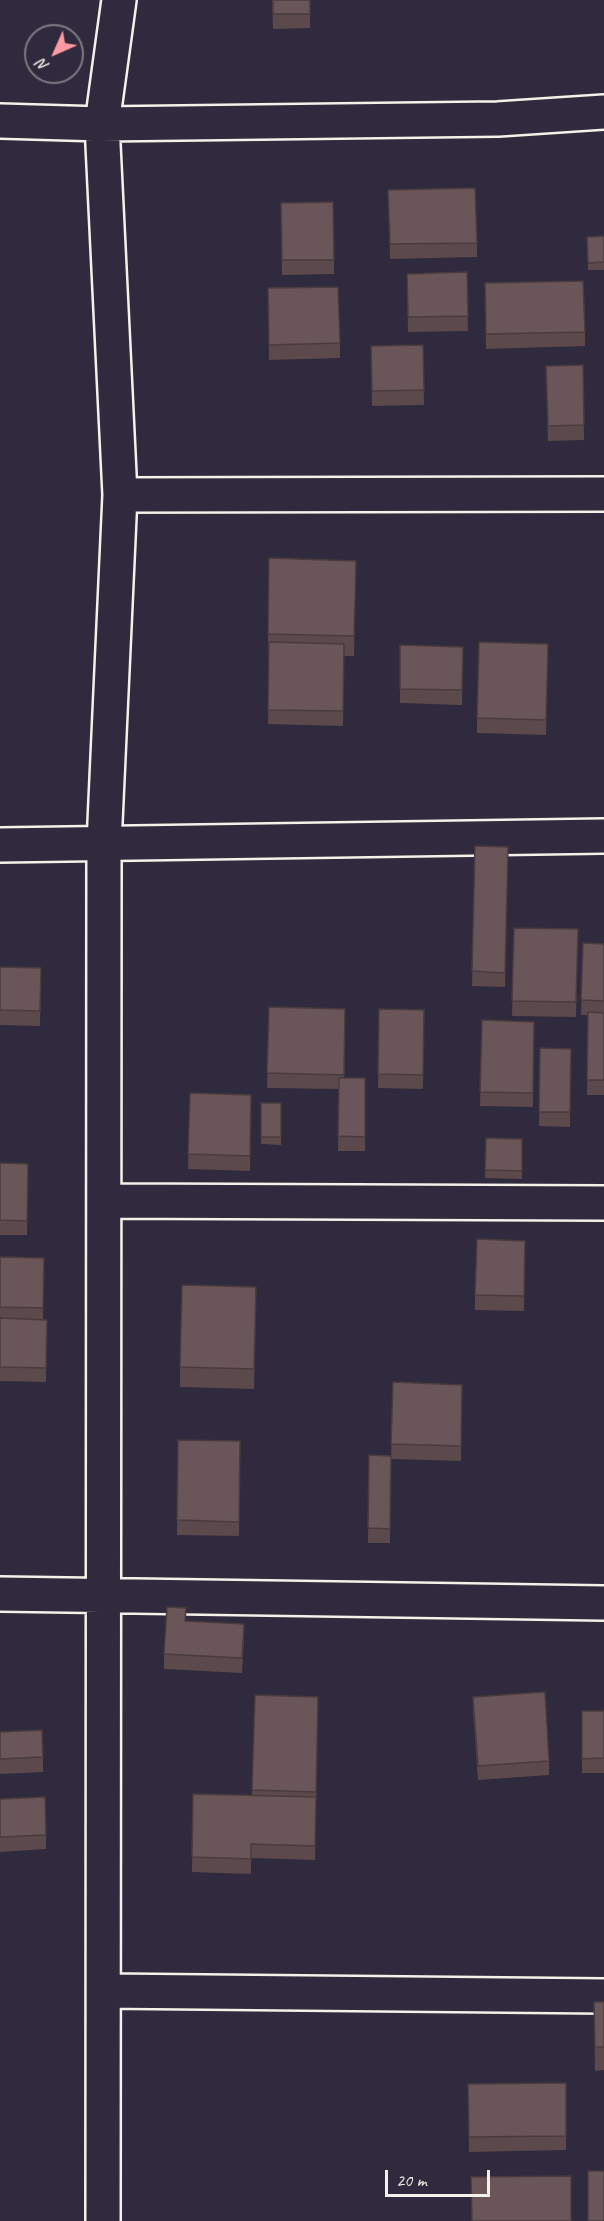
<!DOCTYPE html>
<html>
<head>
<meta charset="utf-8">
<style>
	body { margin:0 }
	#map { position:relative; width:604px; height:2221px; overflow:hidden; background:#2f2a3d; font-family:Caveat,sans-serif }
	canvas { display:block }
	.north { position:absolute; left:24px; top:24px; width:60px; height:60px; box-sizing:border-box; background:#2f2a3d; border:2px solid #7e7a81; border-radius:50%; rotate:225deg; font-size:16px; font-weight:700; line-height:24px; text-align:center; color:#f4f1e8 }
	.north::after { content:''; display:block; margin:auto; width:21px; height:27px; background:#ff9aa2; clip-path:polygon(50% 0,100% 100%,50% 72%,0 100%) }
	.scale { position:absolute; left:385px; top:2170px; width:105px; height:27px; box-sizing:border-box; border:3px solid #f4f1e8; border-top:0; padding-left:8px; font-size:18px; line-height:21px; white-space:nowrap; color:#f4f1e8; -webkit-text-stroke:4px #2f2a3d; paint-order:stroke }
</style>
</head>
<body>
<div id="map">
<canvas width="604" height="2221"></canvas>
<div class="north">N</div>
<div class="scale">20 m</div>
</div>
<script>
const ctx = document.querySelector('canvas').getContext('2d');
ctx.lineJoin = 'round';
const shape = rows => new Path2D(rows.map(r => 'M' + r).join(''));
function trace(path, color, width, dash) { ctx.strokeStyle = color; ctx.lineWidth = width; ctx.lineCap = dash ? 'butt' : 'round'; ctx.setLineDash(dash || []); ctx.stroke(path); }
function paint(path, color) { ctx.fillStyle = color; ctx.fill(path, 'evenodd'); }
const minor = shape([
	[0,121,102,124,498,119,604,112],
	[120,495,604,494],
	[0,845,604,836],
	[105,1201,604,1203],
	[0,1594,604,1603],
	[104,1991,604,1996],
	[103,2221,104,844,120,495,102,124,119,0]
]);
const wall = shape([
	[272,0,310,0,310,28,273,29],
	[388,190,477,243,477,257,390,259],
	[281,203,334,260,334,274,282,275],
	[604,236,604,270,588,270,587,237],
	[467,272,468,331,408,332,407,274],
	[268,288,340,343,340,358,269,360],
	[485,297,585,332,585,346,486,349],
	[423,345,424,405,372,406,371,360],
	[583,365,584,440,548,441,546,366],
	[356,561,354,656,344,656,343,726,268,724,269,654,268,654,268,634],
	[548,644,546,735,477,733,477,718],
	[400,645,463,647,462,705,400,703],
	[475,846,508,847,505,987,472,986],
	[514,928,578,929,576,1017,512,1016],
	[583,943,604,944,604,1095,587,1095,588,1015,581,1015],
	[0,967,41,968,40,1026,0,1025],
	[269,1007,345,1009,344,1078,365,1078,365,1151,338,1151,339,1089,267,1088],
	[379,1009,424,1010,423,1089,378,1088],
	[482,1020,534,1022,533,1107,480,1106],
	[540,1048,571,1049,570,1127,539,1126],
	[190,1093,251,1095,250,1171,188,1169],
	[261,1103,281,1103,281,1145,261,1144],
	[486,1138,522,1139,522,1179,485,1178],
	[0,1163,28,1164,27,1235,0,1235],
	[525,1241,524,1311,475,1310,475,1295],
	[0,1257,44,1258,43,1320,47,1320,46,1382,0,1381],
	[256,1307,254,1389,180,1387,180,1367],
	[393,1382,462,1385,461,1461,391,1459],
	[178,1440,240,1441,239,1536,177,1535],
	[369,1455,391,1456,390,1543,368,1543],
	[244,1639,242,1673,164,1669,164,1654],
	[255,1695,318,1716,315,1860,251,1858,251,1874,192,1872,193,1794,252,1795],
	[473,1697,549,1761,549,1775,478,1780,473,1711],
	[582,1711,604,1711,604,1773,582,1773],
	[0,1732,43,1757,43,1772,0,1774],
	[0,1799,46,1835,46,1849,0,1852],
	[594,2002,604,2002,604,2070,595,2071],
	[566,2083,566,2150,469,2152,468,2084]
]);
const building = shape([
	[273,0,310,0,310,14,273,14,273,0],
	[475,188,477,243,390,244,388,190,475,188],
	[333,202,334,260,282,260,281,203,333,202],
	[604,236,604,262,588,263,587,237,604,236],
	[467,272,468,316,408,317,407,274,467,272],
	[583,281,585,332,486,334,485,283,583,281],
	[338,287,340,343,269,345,268,288,338,287],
	[423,345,424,390,372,391,371,346,423,345],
	[583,365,584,425,548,426,546,366,583,365],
	[269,558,356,561,354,636,268,634,269,558],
	[269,642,344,644,343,711,268,710,269,642],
	[479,642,548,644,546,720,477,718,479,642],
	[400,645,463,647,462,690,400,689,400,645],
	[475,846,508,847,505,973,472,971,475,846],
	[514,928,578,929,576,1002,512,1001,514,928],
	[583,943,604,944,604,1001,581,1000,583,943],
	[0,967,41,968,40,1011,0,1010,0,967],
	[269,1007,345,1009,344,1075,267,1073,269,1007],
	[379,1009,424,1010,423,1075,378,1074,379,1009],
	[588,1012,604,1013,604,1080,587,1080,588,1012],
	[482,1020,534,1022,533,1093,480,1092,482,1020],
	[540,1048,571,1049,570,1112,539,1112,540,1048],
	[339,1078,365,1078,365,1137,338,1136,339,1078],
	[190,1093,251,1095,250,1156,188,1154,190,1093],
	[261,1103,281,1103,281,1137,261,1137,261,1103],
	[486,1138,522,1139,522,1171,485,1170,486,1138],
	[0,1163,28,1164,27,1221,0,1220,0,1163],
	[477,1239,525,1241,524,1296,475,1295,477,1239],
	[0,1257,44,1258,43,1308,0,1307,0,1257],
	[182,1285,256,1287,254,1369,180,1367,182,1285],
	[0,1318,47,1320,46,1368,0,1367,0,1318],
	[393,1382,462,1385,461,1446,391,1444,393,1382],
	[178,1440,240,1441,239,1522,177,1520,178,1440],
	[369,1455,391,1456,390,1529,368,1528,369,1455],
	[167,1607,186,1608,185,1621,244,1624,242,1658,164,1654,167,1607],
	[545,1692,549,1761,478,1766,473,1697,545,1692],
	[255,1695,318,1697,316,1792,252,1790,255,1695],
	[582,1711,604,1711,604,1758,582,1759,582,1711],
	[42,1730,43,1757,0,1759,0,1732,42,1730],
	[193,1794,316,1797,315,1846,251,1844,251,1859,192,1857,193,1794],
	[45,1797,46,1835,0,1837,0,1799,45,1797],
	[594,2002,604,2002,604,2047,595,2047,594,2002],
	[566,2083,566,2136,469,2137,468,2084,566,2083],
	[588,2171,604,2171,604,2221,588,2221,588,2171],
	[571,2176,571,2221,472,2221,471,2177,571,2176]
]);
trace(minor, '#f4f1e8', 38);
trace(minor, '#2f2a3d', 33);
paint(wall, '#5b494c');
paint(building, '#6a5558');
trace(building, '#4a3c3e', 1.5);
</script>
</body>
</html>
